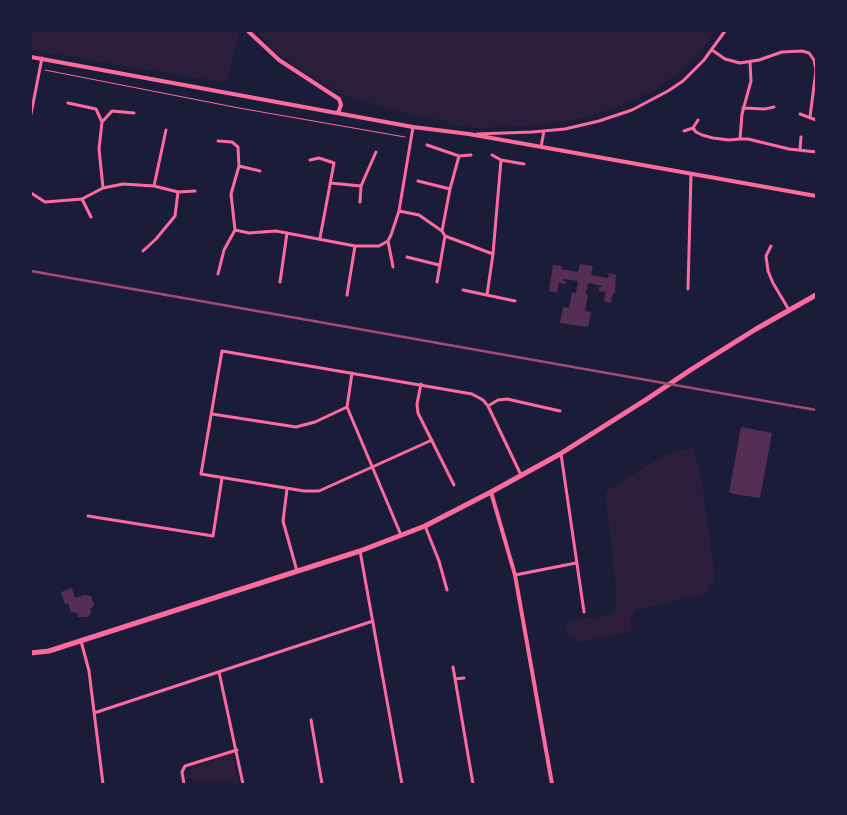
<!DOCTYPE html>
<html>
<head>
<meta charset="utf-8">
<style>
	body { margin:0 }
	#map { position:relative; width:847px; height:815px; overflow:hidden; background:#1b1b3a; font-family:"DejaVu Sans",sans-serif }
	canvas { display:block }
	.frame { position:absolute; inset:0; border:32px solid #1b1b3a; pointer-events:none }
</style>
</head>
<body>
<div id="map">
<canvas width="847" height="815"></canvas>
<div class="frame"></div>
</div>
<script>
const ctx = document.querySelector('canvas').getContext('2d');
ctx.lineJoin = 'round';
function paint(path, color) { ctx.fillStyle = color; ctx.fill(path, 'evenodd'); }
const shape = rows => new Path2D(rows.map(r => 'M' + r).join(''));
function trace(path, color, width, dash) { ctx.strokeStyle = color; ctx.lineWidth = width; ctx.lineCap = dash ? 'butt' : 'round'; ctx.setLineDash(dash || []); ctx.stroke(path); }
const green = shape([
	[31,31,240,31,226,83,31,50],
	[257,31,715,31,702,50,682,70,655,90,620,107,582,118,549,124,510,127,473,128,450,124,447,121,434,119,431,120,404,113,346,96,305,73,270,47],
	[694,447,702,482,714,568,714,584,708,586,709,593,634,611,635,618,630,619,632,632,574,643,573,637,568,638,565,622,609,615,614,613,616,607,616,589,605,492,666,454],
	[233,753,239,784,193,784,192,778,185,779,185,775,193,773,192,767]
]);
const building = shape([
	[580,264,593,266,591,275,608,278,609,273,616,275,615,293,613,293,611,303,604,301,606,290,604,292,599,291,599,287,602,287,603,286,588,283,586,294,588,295,585,311,591,312,588,327,560,323,563,307,569,308,572,292,576,293,578,281,563,279,563,281,566,281,565,285,559,282,557,293,549,291,553,265,562,266,561,269,578,272],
	[741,427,772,433,760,498,729,493],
	[72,588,75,598,85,595,91,596,94,605,90,609,91,613,88,617,78,617,77,613,71,612,68,603,65,604,61,592]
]);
const path = shape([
	[45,70,239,108,405,137]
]);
const minor = shape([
	[712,50,725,59,740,63,759,60,782,52,802,51,809,53,814,60,816,70,810,117],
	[68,103,96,109,102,122,99,149,103,188],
	[743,108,765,109,774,107],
	[31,114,42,58],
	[800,114,816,120],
	[102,122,112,111,134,113],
	[693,128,696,132,702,135,713,138,729,140,740,139,742,114,751,81,750,62],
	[684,131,693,128,698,120],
	[477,134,532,132,565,129,599,121,632,110,668,91,683,81,704,60,725,31],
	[740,139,748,139,789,149,816,152],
	[218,141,232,142,238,147,239,166,231,194,235,230,249,233,276,231,355,246,379,246,388,241,391,235,399,211,413,127],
	[427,145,459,156,450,189],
	[541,147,544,131],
	[800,150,801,137],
	[492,155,501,160],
	[459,156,471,155],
	[310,160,319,158,334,163,320,238],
	[239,166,260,171],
	[418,181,450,189,442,231],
	[330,183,361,186],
	[154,186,166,130],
	[31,193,45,202,82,199,103,188,123,184,154,186,178,192,195,191],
	[82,199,91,217],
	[360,202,361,186,376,152],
	[399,211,419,215,442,231,445,236,493,254],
	[388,241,393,267],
	[771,246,766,256,768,271,773,283,789,310],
	[143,251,156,239,175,216,178,192],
	[407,257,439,265],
	[218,274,224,250,235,230],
	[280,282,287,233],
	[437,282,445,236],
	[688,289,691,174],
	[463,290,515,301],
	[347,295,355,246],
	[487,295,493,254,501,160,524,164],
	[352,373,347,407,401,535],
	[421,384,417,404,418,413,454,485],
	[488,406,498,400,507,399,560,411],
	[212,414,296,427,315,422,347,407],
	[432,440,319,491,304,491,201,474,222,351,472,394,483,400,488,406,521,475],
	[561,454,584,612],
	[287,489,283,521,297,571],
	[88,516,213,536,222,478],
	[425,526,439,561,447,590],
	[360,551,402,784],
	[515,575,576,563],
	[81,641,89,671,103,784],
	[453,667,473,784],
	[219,672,243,784],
	[455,679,464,678],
	[94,713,373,621],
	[311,720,322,784],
	[184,784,182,772,185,766,237,750]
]);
const tertiary = shape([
	[248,31,279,60,339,99,341,105,338,113],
	[31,57,413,127,469,134,816,196],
	[491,492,515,575,552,784]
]);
const primary = shape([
	[31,653,49,651,360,551,425,526,491,492,560,454,647,399,692,369,756,329,816,295]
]);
const rail = shape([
	[31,271,816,410]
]);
paint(green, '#2a1e3b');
paint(building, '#542f53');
trace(path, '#ff6b9d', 1);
trace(minor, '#ff6b9d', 3);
trace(tertiary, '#ff6b9d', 4);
trace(primary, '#ff6b9d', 5);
trace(rail, '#a44b75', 2.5);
</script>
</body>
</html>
